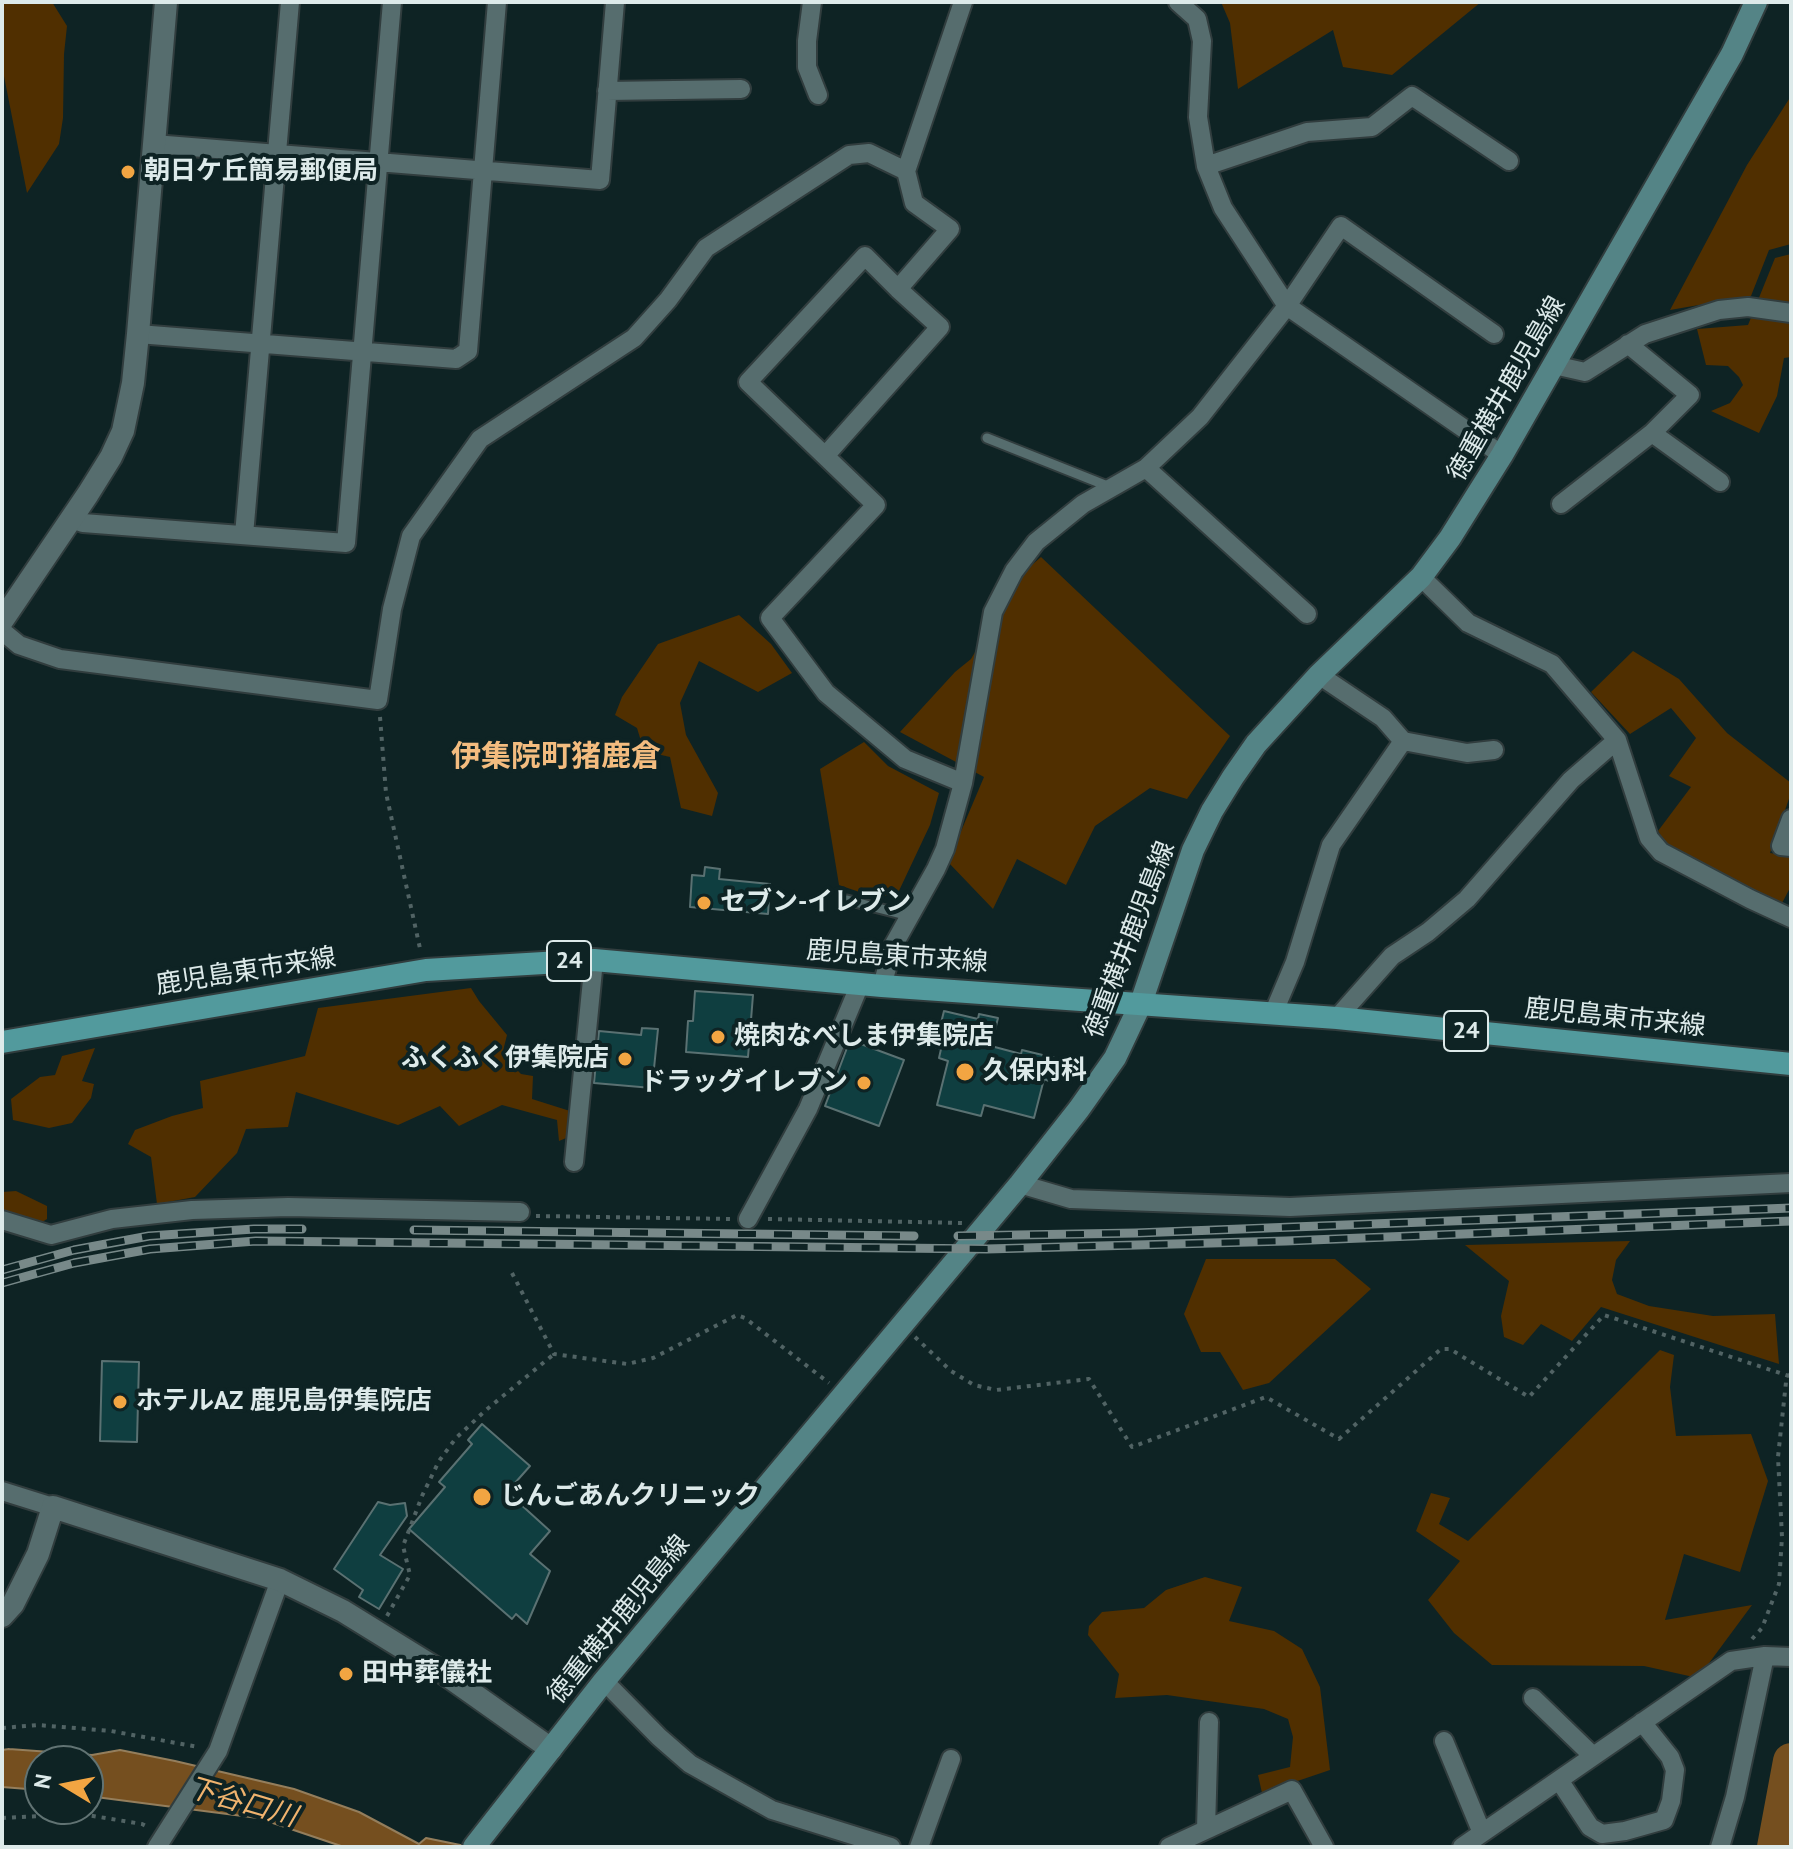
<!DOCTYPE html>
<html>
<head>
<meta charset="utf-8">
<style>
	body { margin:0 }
	#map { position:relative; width:1793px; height:1849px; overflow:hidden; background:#0e2324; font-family:"PT Sans",sans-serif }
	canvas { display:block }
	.frame { position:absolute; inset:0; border:4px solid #ddeaea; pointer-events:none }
	.north { position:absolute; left:24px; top:1745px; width:80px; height:80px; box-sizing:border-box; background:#0e2324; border:2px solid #617373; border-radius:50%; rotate:280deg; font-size:22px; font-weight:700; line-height:32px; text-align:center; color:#ddeaea }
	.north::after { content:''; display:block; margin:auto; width:28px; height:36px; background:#f2a542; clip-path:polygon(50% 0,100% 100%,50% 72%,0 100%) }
</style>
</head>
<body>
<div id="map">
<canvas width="1793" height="1849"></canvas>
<div class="frame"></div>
<div class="north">N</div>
</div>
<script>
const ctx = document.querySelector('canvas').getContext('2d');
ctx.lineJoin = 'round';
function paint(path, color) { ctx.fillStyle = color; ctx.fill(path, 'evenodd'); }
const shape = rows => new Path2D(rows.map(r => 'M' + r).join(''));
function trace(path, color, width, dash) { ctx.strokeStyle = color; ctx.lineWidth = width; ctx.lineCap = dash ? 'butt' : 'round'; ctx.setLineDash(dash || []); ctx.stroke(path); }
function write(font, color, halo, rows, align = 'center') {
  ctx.font = font + ' "PT Sans","Noto Sans JP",sans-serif'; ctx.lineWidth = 8; ctx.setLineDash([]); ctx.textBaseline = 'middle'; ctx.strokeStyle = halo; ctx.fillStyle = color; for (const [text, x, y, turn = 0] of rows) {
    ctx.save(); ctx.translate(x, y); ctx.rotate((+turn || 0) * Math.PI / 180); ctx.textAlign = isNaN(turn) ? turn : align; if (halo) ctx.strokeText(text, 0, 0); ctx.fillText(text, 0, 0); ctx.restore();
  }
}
const green = shape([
	[2,2,52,2,67,26,64,54,63,118,59,144,27,193,2,66],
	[1221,2,1481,2,1392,75,1343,67,1333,30,1238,89,1230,23],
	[1791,96,1791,244,1769,250,1751,296,1670,310,1747,165],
	[1791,254,1791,357,1784,358,1777,396,1759,433,1711,411,1730,403,1743,385,1739,377,1728,366,1706,365,1697,329,1748,325,1775,258],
	[1041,557,1230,736,1187,799,1150,788,1095,826,1066,885,1017,859,993,909,948,862,984,777,900,732,955,672,971,659,1019,576],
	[739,615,771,644,792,673,758,692,699,661,680,703,686,735,718,793,712,816,681,808,670,757,644,751,637,728,615,715,622,697,658,644],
	[1633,651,1679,679,1727,733,1791,783,1791,793,1770,853,1789,856,1791,886,1781,905,1669,849,1658,831,1691,787,1669,776,1696,738,1671,708,1630,734,1591,692],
	[864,742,888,766,939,793,930,825,897,895,871,896,839,885,820,769],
	[471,988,479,1001,507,1035,502,1055,521,1074,533,1076,532,1099,570,1111,571,1136,559,1141,557,1120,502,1105,459,1126,440,1106,398,1125,296,1092,288,1127,246,1129,237,1153,195,1197,157,1204,151,1157,128,1144,135,1130,172,1116,203,1108,200,1081,305,1056,318,1008],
	[95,1048,82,1081,94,1084,91,1098,72,1123,49,1128,13,1120,11,1099,40,1077,55,1075,62,1056],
	[16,1191,47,1206,47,1219,39,1224,2,1212,2,1192],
	[1630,1241,1616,1260,1612,1280,1617,1294,1649,1306,1713,1316,1775,1314,1779,1364,1601,1307,1572,1341,1541,1324,1523,1345,1504,1337,1501,1316,1509,1281,1465,1245],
	[1206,1259,1335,1259,1371,1289,1269,1383,1243,1390,1220,1352,1201,1352,1184,1314],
	[1660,1350,1674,1355,1670,1387,1676,1436,1751,1434,1768,1481,1740,1572,1684,1554,1665,1620,1752,1605,1698,1678,1644,1666,1492,1665,1454,1633,1428,1600,1460,1561,1416,1531,1431,1493,1450,1498,1439,1524,1468,1541],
	[1205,1577,1242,1587,1229,1621,1274,1631,1302,1649,1320,1687,1330,1770,1262,1793,1258,1775,1290,1767,1293,1737,1288,1719,1264,1709,1167,1695,1115,1698,1119,1674,1088,1635,1089,1626,1102,1612,1144,1608,1166,1590]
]);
const water = shape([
	[9,1749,92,1755,120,1750,175,1761,294,1789,359,1812,419,1844,426,1838,470,1847,344,1847,258,1818,88,1796,88,1761,40,1761,40,1790,2,1787,2,1750,9,1749]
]);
const river = shape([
	[1775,1847,1791,1761]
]);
const building = shape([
	[705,867,720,869,719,879,770,884,768,914,690,907,692,875,704,876,705,867],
	[695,991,753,995,748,1057,686,1052,688,1021,693,1021,695,991],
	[944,1011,978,1019,979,1014,998,1018,991,1046,1021,1054,1022,1050,1055,1058,1049,1081,1044,1079,1034,1118,984,1105,981,1116,937,1105,948,1061,939,1058,941,1049,935,1047,944,1011],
	[642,1028,658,1029,652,1088,594,1083,599,1031,641,1035,642,1028],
	[850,1040,904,1060,879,1126,825,1106,850,1040],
	[102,1361,139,1362,137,1442,100,1441,102,1361],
	[482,1424,530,1466,507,1492,550,1531,530,1554,550,1571,527,1624,516,1614,512,1619,409,1529,445,1487,439,1482,472,1444,468,1440,482,1424],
	[378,1502,390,1505,405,1503,407,1516,380,1555,403,1569,379,1609,359,1597,363,1590,334,1569,378,1502]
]);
const path = shape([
	[380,717,386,793,421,953],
	[536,1216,732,1219],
	[768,1219,963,1223],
	[512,1273,554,1354,627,1364,653,1358,737,1315,745,1318,829,1383],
	[915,1337,951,1371,974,1385,996,1390,1089,1379,1132,1447,1266,1397,1339,1439,1441,1349,1450,1349,1529,1397,1604,1315,1789,1376],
	[387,1616,410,1575,403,1546,422,1496,439,1461,456,1438,486,1410,554,1354],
	[1752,1639,1762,1628,1779,1584,1782,1537,1778,1457,1786,1382,1791,1373],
	[2,1728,38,1725,111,1731,198,1747],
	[2,1818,81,1814,142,1824,148,1827]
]);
const service = shape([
	[987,438,1110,487],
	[847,900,909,916]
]);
const minor = shape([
	[812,2,807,41,807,67,818,95],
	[1178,2,1197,19,1202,41,1198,117,1206,166,1223,208,1287,306,1502,455],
	[607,91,741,89],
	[154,144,600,180,615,2],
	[1206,166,1307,132,1372,127,1412,96,1509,161],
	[898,289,865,256,748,382,876,505,770,618,826,693,905,759,963,783],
	[138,334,456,359,468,351,497,2],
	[1554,365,1585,372,1645,334,1719,310,1748,307,1791,313],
	[1652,433,1720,482],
	[825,456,940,327,898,289,950,229,914,203,906,171,963,2],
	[1146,468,1307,614],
	[1561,504,1652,433,1690,395,1628,344],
	[72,519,83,523,346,543,392,2],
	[244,535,290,2],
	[1421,577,1468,623,1552,664,1617,740,1649,838,1661,852,1750,899,1791,918],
	[2,631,19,645,60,659,378,700,392,609,411,536,480,439,634,338,668,300,706,248,849,155,869,153,906,171],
	[1403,741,1467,753,1494,750],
	[1791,819,1781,846,1791,847],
	[882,986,893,946,936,869,945,849,963,783,993,612,1014,571,1036,542,1083,504,1146,468,1200,417,1287,306,1341,226,1494,334],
	[1273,1014,1295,962,1331,845,1403,741,1383,718,1319,675],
	[1337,1018,1392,956,1428,932,1467,899,1571,780,1617,740],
	[574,1162,594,960],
	[1020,1184,1071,1199,1290,1207,1791,1183],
	[748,1219,808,1109,860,984],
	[2,1220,51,1235,112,1219,192,1210,288,1207,520,1212],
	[2,1491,53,1507],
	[604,1681,659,1737,690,1764,772,1810,891,1847],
	[1533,1698,1593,1756],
	[1444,1741,1482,1833],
	[1559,1780,1590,1827,1602,1834,1625,1831,1664,1820,1671,1801,1675,1770,1670,1757,1642,1722],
	[1206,1829,1209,1722],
	[157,1847,218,1751,280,1580],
	[919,1847,951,1759],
	[1169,1847,1292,1790,1324,1847],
	[1462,1847,1731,1661,1765,1656,1791,1657],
	[1720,1847,1735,1797,1765,1656]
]);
const tertiary = shape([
	[2,621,88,494,111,457,123,431,133,383,138,334,166,2],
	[2,1616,13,1604,38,1554,53,1507,280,1580,343,1611,445,1674,551,1749]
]);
const secondary = shape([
	[474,1847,604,1681,1020,1184,1079,1109,1115,1058,1141,1003,1193,850,1212,811,1233,777,1256,744,1319,675,1421,577,1450,538,1502,455,1732,54,1756,2]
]);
const primary = shape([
	[2,1042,426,970,594,960,882,986,1337,1018,1791,1064]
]);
const rail = shape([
	[414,1230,914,1236],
	[958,1236,1136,1233,1791,1208],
	[2,1270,74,1250,149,1236,254,1229,302,1229],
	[2,1283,74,1263,150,1249,256,1241,987,1249,1286,1241,1791,1221]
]);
const markers = [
	[128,172,8,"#f2a542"],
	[704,903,8,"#f2a542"],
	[718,1037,8,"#f2a542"],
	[625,1059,8,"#f2a542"],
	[965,1072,10,"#f2a542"],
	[864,1083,8,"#f2a542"],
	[120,1402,8,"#f2a542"],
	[482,1497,10,"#f2a542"],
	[346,1674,8,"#f2a542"]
];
const shields = [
	[569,961,44],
	[1466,1031,44]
];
const shieldNames = [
	["24",569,961],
	["24",1466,1031]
];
const poiNames = [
	["朝日ケ丘簡易郵便局",144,172],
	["セブン-イレブン",720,903],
	["焼肉なべしま伊集院店",734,1037],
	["ふくふく伊集院店",609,1059,"right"],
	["久保内科",983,1072],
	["ドラッグイレブン",848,1083,"right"],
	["ホテルAZ 鹿児島伊集院店",136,1402],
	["じんごあんクリニック",500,1497],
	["田中葬儀社",362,1674]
];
const streetNames = [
	["徳重横井鹿児島線",1507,389,-60],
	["徳重横井鹿児島線",1130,940,-69],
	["鹿児島東市来線",897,957,4],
	["鹿児島東市来線",246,972,-9],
	["鹿児島東市来線",1615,1018,6],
	["徳重横井鹿児島線",619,1620,-51]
];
const waterNames = [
	["下谷口川",242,1803,16]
];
const quarterNames = [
	["伊集院町猪鹿倉",556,757]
];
paint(green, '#502f00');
paint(water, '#754f1f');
trace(water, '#947e5c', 2);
trace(river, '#754f1f', 36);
paint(building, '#0f3e40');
trace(building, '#5a7172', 2);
trace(service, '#313d3e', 13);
trace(minor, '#313d3e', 22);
trace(tertiary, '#313d3e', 26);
trace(secondary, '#313d3e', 26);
trace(primary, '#313d3e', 26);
trace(path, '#516364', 4, [4, 6]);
trace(service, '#566d6e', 9);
trace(minor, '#566d6e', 18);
trace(tertiary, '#566d6e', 22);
trace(secondary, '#548486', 22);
trace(primary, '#529a9d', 22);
trace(rail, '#788989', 9);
trace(rail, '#0e2324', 6, [18]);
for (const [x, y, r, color] of markers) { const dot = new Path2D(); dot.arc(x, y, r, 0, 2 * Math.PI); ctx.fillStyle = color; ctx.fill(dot); trace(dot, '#0e2324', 3); }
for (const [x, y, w] of shields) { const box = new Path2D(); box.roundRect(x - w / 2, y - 20, w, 40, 6); ctx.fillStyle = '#0e2324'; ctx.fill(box); trace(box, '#ddeaea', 2); }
write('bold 24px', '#ddeaea', null, shieldNames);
write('bold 26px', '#ddeaea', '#0e2324', poiNames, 'left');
write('26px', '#ddeaea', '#0e2324', streetNames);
write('italic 28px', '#f0b36e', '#0e2324', waterNames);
write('bold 30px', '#f3bc7f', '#0e2324', quarterNames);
</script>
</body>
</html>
